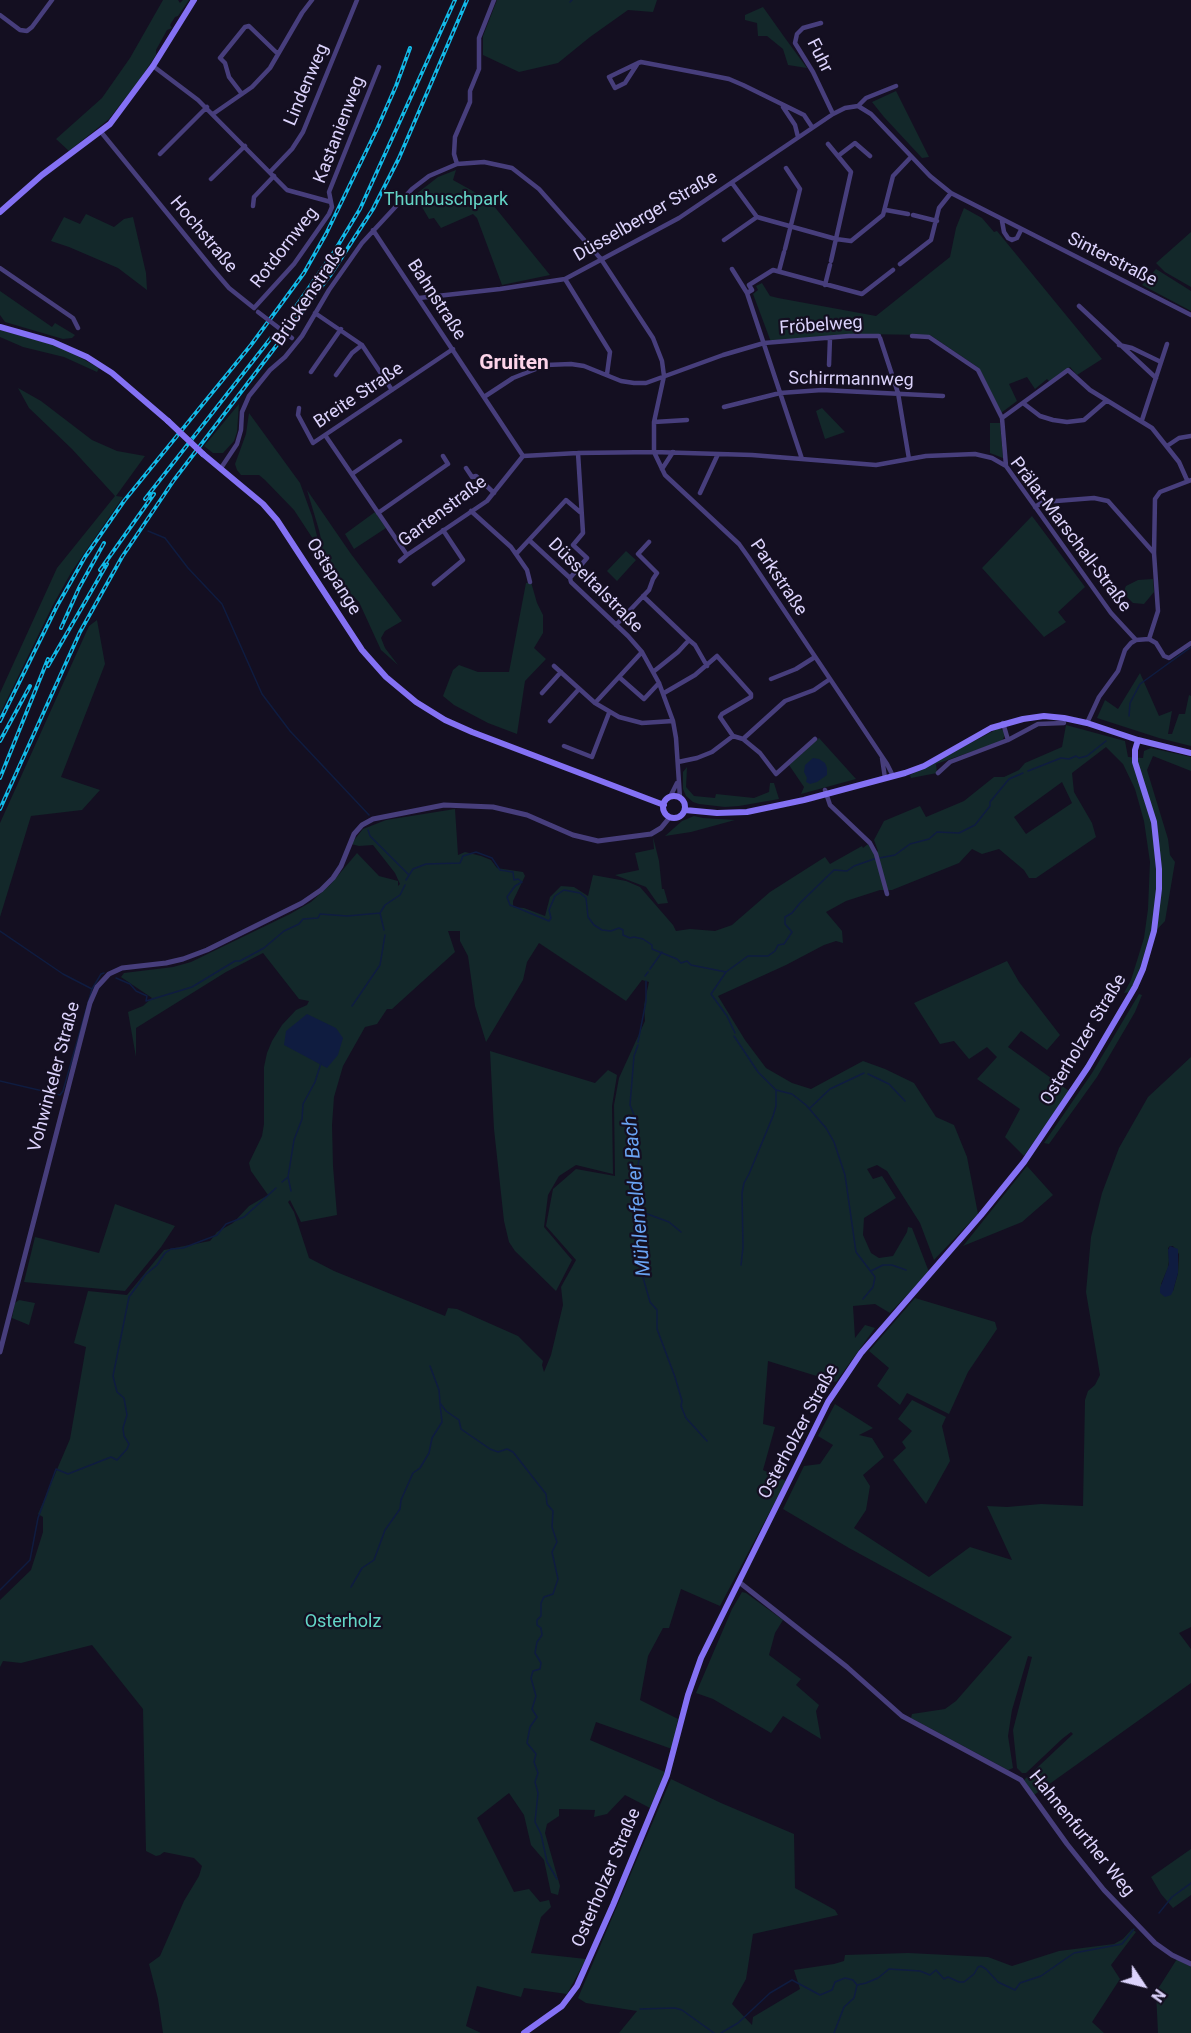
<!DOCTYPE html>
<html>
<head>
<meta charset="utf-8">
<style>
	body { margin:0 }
	#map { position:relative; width:1191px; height:2033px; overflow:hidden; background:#140f21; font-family:Roboto,sans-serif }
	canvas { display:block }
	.north { position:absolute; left:1113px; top:1955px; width:60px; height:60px; -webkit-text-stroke:4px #140f21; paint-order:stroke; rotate:125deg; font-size:16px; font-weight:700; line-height:24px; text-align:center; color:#dcd3fc }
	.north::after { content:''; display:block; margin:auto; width:21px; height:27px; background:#dcd3fc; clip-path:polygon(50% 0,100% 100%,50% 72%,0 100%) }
</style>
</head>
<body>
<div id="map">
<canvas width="1191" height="2033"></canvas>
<div class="north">N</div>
</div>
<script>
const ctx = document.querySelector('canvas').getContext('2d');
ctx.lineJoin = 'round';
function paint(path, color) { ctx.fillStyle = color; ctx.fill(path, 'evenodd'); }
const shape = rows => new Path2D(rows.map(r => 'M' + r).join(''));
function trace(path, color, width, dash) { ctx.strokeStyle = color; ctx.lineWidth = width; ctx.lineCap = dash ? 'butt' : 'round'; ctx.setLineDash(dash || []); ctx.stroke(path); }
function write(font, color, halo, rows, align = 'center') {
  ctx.font = font + ' Roboto,sans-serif'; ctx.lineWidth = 4.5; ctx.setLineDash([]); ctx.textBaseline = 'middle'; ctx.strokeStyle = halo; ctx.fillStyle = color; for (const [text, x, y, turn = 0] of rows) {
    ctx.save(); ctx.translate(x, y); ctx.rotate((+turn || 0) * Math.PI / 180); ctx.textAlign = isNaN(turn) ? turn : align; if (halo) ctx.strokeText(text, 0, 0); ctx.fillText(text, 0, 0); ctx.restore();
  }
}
const green = shape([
	[163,0,178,0,180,3,183,0,189,0,178,16,175,17,170,25,172,28,167,30,156,50,156,55,140,79,109,119,69,151,56,139,102,98,130,58],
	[497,0,657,0,653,12,628,10,590,37,558,63,519,72,483,55,483,36],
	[763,7,785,38,807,68,788,65,783,49,767,36,758,36,757,23,745,20,745,15],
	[896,91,929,157,922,158,884,117,872,102],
	[456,170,453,180,489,200,550,275,502,285,477,218,473,214,441,228,434,218,429,219,422,207,415,202,406,202,438,177],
	[964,208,982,218,994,232,997,231,1102,359,1077,375,1070,367,1050,382,1047,379,1035,389,1027,377,1009,384,1017,401,1001,413,979,368,930,335,857,334,771,342,753,294,758,290,756,286,762,283,770,296,778,298,876,316,950,257,956,228],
	[86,214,114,227,124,219,133,217,146,273,147,290,118,268,69,247,51,241,64,217,80,224],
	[1191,232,1191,287,1165,272,1156,263],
	[1156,269,1191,291,1191,311,1142,285],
	[0,291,52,327,55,323,75,335,72,338,63,339,5,322,0,315],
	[0,330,50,344,70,352,99,368,97,372,64,357,23,347,0,337],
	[18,388,41,401,92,440,117,451,145,456,116,496,123,497,72,571,53,605,0,714,0,693,57,568,115,496,72,449,29,408],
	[239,404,237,432,234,441,223,453,213,453,204,446],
	[822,408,845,432,825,439,816,411],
	[249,413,300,483,312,516,318,540,317,545,294,510,265,480,259,475,241,475,237,470,235,464,246,434],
	[990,423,1000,423,1003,458,990,453],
	[307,490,351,554,402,621,385,631,381,638,385,648,398,665,381,650,359,602,349,592,320,551,322,544,319,530],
	[375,512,386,528,354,549,345,534],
	[1032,516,1085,587,1058,612,1066,622,1044,637,982,568],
	[626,551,636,560,617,581,607,571],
	[1153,579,1154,592,1144,604,1133,603,1123,593,1126,586,1138,580],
	[531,582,537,603,543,615,543,633,534,648,546,659,525,681,517,734,488,723,454,705,443,696,453,670,459,665,478,672,509,672,526,583],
	[97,620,105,664,61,777,100,790,82,810,31,816,0,917,0,823,89,626],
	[1140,673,1159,716,1172,711,1168,734,1172,734,1179,714,1185,714,1189,695,1191,696,1191,746,1159,738,1097,718,1105,700,1118,709],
	[1066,725,1125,741,1128,757,1143,758,1144,751,1151,748,1191,757,1191,771,1153,756,1147,770,1168,839,1170,855,1175,862,1165,921,1149,938,1140,969,1130,992,1124,993,1131,980,1144,938,1148,909,1150,862,1144,821,1135,789,1123,764,1106,747,1072,773,1074,792,1092,823,1096,837,1036,878,1029,878,1024,870,999,849,982,854,972,849,959,863,892,890,880,890,846,901,826,912,842,931,843,943,836,941,824,945,786,965,718,996,745,1040,766,1068,792,1083,811,1089,863,1061,885,1069,914,1083,936,1117,954,1125,967,1157,978,1214,934,1260,920,1223,887,1171,877,1165,867,1169,873,1179,882,1176,896,1198,864,1218,863,1235,871,1253,879,1258,893,1256,907,1232,908,1227,912,1228,929,1272,890,1313,875,1304,853,1306,855,1338,865,1325,875,1328,836,1382,768,1361,763,1424,775,1427,763,1470,786,1481,720,1606,681,1589,669,1628,663,1628,648,1656,640,1700,678,1719,672,1749,596,1722,590,1740,665,1772,650,1808,625,1795,607,1814,594,1817,595,1810,559,1809,559,1816,547,1824,545,1833,560,1886,558,1895,551,1893,544,1860,531,1845,524,1815,509,1793,477,1818,514,1892,529,1889,540,1902,549,1900,551,1907,541,1917,531,1953,586,1959,567,1994,524,1988,521,1997,477,1986,466,2026,481,2033,163,2033,158,1999,149,1964,160,1956,184,1901,199,1876,202,1866,194,1858,164,1852,160,1855,156,1856,146,1851,143,1709,92,1645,21,1663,3,1661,0,1667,0,1600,31,1570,43,1532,43,1517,38,1514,70,1439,86,1347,74,1343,88,1291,127,1295,164,1250,210,1241,217,1232,233,1223,249,1206,268,1195,251,1171,249,1163,262,1136,264,1124,264,1067,267,1053,272,1041,282,1025,296,1010,307,1005,309,1001,299,999,263,953,226,972,136,1028,136,1057,128,1012,143,1006,152,998,121,977,124,973,173,967,191,962,290,914,311,902,330,885,357,853,379,876,398,881,398,886,400,884,395,873,373,845,359,846,351,844,363,829,386,820,455,809,458,855,465,852,481,856,491,860,497,868,523,872,525,876,513,901,513,907,524,908,545,916,550,897,561,886,574,887,588,896,593,875,626,881,640,887,673,925,676,931,690,929,715,931,732,925,770,892,825,857,830,864,862,846,863,848,868,844,874,853,878,851,874,840,884,821,920,806,926,817,964,801,994,777,1004,777,1019,770,1025,763,1062,747],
	[1062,782,1072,803,1026,834,1014,817],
	[448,931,460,931,460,941,468,956,475,1006,486,1042,523,980,527,962,539,943,626,1001,642,980,649,982,644,1005,645,1021,619,1078,614,1105,615,1176,576,1169,553,1189,546,1226,576,1260,561,1287,563,1305,551,1355,544,1372,542,1365,543,1361,518,1336,457,1309,448,1308,445,1316,334,1271,309,1258,294,1212,288,1202,290,1200,301,1222,337,1215,333,1166,332,1125,334,1097,343,1066,365,1027,377,1024,387,1009,392,1009,455,952],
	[999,728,1004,731,1005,735,1002,741,936,764,937,773,911,778,910,775],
	[819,738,856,779,801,794,804,787,789,765],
	[687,767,686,787,694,796,715,798,716,794,754,798,769,792,770,783,774,783,779,799,739,806,725,807,699,804,693,802,686,796,683,789,683,772],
	[694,816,703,818,735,820,691,832,665,836,682,821],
	[653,837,659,861,662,889,664,889,668,903,658,904,646,887,615,875,639,870,635,853,654,849],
	[1007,961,1019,982,1060,1035,1047,1050,1021,1031,1008,1047,1069,1091,1024,1156,1005,1137,1020,1109,977,1079,997,1057,987,1047,969,1059,954,1041,940,1044,914,1003],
	[1139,994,1142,995,1135,1012,1097,1077,1049,1144,1044,1143,1092,1073],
	[490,1051,595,1083,608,1070,617,1075,612,1106,613,1174,576,1165,559,1176,548,1195,544,1227,572,1260,556,1291,515,1251,509,1242,504,1221,494,1129],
	[1191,1057,1191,1627,1179,1633,1191,1649,1191,1683,1034,1795,1024,1780,1073,1734,1071,1732,1062,1739,1026,1773,1022,1773,1017,1768,1013,1730,1032,1657,1028,1656,1012,1710,1008,1736,1013,1768,1008,1770,911,1718,912,1714,945,1709,956,1701,1012,1637,849,1548,783,1509,804,1466,820,1464,833,1445,818,1436,835,1404,873,1428,859,1435,872,1438,884,1457,863,1475,870,1486,866,1510,854,1528,929,1577,970,1547,1012,1560,987,1506,1007,1507,1041,1504,1083,1506,1085,1400,1088,1391,1095,1385,1100,1375,1086,1292,1091,1237,1102,1193,1119,1148,1148,1097],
	[1170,1246,1173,1246,1179,1254,1178,1273,1173,1291,1161,1284,1168,1268,1169,1260,1168,1248],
	[1027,1166,1053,1195,1022,1222,963,1246],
	[115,1204,175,1226,161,1247,125,1291,24,1282,35,1237,99,1253],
	[915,1298,995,1322,997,1329,968,1372,949,1414,907,1393,900,1405,877,1386,889,1368,869,1351],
	[19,1300,35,1303,29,1325,12,1318,15,1303],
	[912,1400,946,1417,942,1426,950,1461,926,1504,893,1460,906,1448,902,1442,912,1431,898,1419],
	[742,1592,746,1593,783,1620,775,1633,769,1655,801,1679,796,1685,819,1705,816,1711,821,1739,783,1716,771,1733,713,1699,696,1693,732,1609],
	[671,1779,721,1803,794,1834,795,1888,835,1910,838,1915,753,1934,746,1979,732,2004,752,2025,753,2017,800,1989,794,1970,834,1964,844,1961,845,1955,908,1953,988,1957,1012,1966,1059,1951,1114,1944,1123,1939,1132,1929,1136,1932,1111,1965,1120,1979,1092,2022,1104,2033,619,2033,637,2011,586,2003,578,1998],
	[1191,1849,1191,1895,1173,1908,1161,1894,1151,1877],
	[1177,1959,1191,1967,1191,2033,1158,2033,1156,1992]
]);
const water = shape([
	[813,758,819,759,825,763,827,768,827,775,817,782,810,784,806,782,807,778,804,772,805,765],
	[307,1014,336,1028,343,1038,338,1055,327,1068,284,1045,286,1031],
	[1170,1246,1178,1249,1178,1273,1173,1291,1171,1295,1165,1297,1160,1293,1160,1288,1169,1264,1168,1250]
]);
const stream = shape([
	[570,2,572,0],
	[148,531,165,538,188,568,222,604,262,694,290,731,369,815],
	[1129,716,1130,703,1140,684,1191,647],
	[1028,771,1061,758,1069,759,1076,756,1079,758,1087,756,1106,741],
	[368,830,370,836,409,875],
	[406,880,413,869,426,864,460,863,463,856,476,852,492,858,500,870,513,872,514,880,518,879,522,882,515,886,507,897,510,905,518,908,549,921,551,918,549,910,555,896,564,890,580,893,586,898,588,917,594,925,602,930,611,931,619,928,623,930,623,935,630,938,634,937,643,939,652,945,652,949,677,959,681,963,687,961,691,965,726,972,748,956,768,956,775,951,778,945,784,944,792,932,785,924,785,917,792,913,800,903,834,870,847,871,854,866,874,859,895,855,910,844,929,839,937,832,959,833,975,825,990,806,990,802,1009,779,1023,773],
	[380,913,384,930],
	[0,931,63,974,92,989,101,974,104,973],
	[650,969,662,952],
	[726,972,711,994,727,1016,735,1033],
	[645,976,648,972],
	[116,978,130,984,136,991,147,996,146,1001,192,987,235,961,240,961,264,948,284,931,299,924,303,919,318,918,320,914,347,916,380,913,385,905,400,895,405,885],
	[352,1006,380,965,385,935],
	[734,1036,758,1072,776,1090,792,1094,806,1105,826,1128,834,1142,845,1175,856,1252,875,1277,873,1287,863,1299],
	[638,1042,646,1001,646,981],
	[638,1045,634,1056,630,1105,634,1115,635,1128,634,1134,637,1141,635,1150,639,1159,636,1180,640,1190,635,1200,642,1209,637,1223,641,1233,639,1247,642,1274,650,1302,657,1310,657,1329,675,1377,682,1401,681,1406,686,1418,707,1441],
	[868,1074,889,1084,905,1101],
	[0,1081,60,1095,63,1091,92,989],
	[810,1108,830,1089,864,1073],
	[288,1177,291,1191],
	[282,1182,288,1177,294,1140,302,1119,303,1104,315,1082,321,1063],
	[642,1212,669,1222,681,1232],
	[741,1265,743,1247,742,1193,744,1183,749,1174,773,1116,776,1106,776,1090],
	[871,1271,883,1265,892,1265,906,1270],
	[430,1366,439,1390,440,1403,446,1411,459,1420,461,1429,490,1449,498,1452,507,1449,513,1452,546,1494,547,1504,553,1511,552,1527,557,1542,552,1552,558,1579,553,1594,544,1597,541,1603,541,1616,537,1620,537,1625,541,1628,542,1635,537,1642,535,1653,541,1663,540,1669,533,1671,531,1678,536,1696,532,1709,537,1717,530,1727,527,1743,536,1754,534,1762,538,1773,535,1782,538,1793,535,1822,541,1834,547,1862,557,1879],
	[351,1587,362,1568,374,1560,385,1530,400,1509,401,1500,413,1473,420,1468,429,1453,432,1438,442,1422,440,1404],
	[0,1590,30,1560,38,1518,56,1469,68,1474,111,1457,117,1460,127,1449,129,1444,124,1436,123,1428,127,1415,124,1398,117,1392,113,1376,129,1297,145,1275,157,1265,165,1253,171,1249,183,1248,217,1235,226,1224,244,1217,276,1188],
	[1159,1913,1172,1897,1191,1883],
	[640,2009,675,2008,682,2010,714,2033],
	[721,2033,738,2023,770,1993,792,1980,820,1995,832,1990,835,1982,845,1978,853,1980,857,1985,866,1983,878,1978,889,1969,920,1971,930,1975,936,1970,944,1979,948,1977,959,1982,964,1982,974,1974,978,1967,981,1966,986,1969,998,1982,1015,1990,1020,1983,1041,1976,1074,1953,1122,1944,1134,1929],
	[834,2033,844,2007,854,1998,857,1985]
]);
const minor = shape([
	[0,15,20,30,27,31,32,27,52,0],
	[821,23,803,28,797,34,795,43,813,72,833,114],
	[638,63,625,83,615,88,609,77,638,63,641,62,699,73,729,79,743,85,804,115,812,127],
	[153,66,198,100,287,190,331,202],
	[242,94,229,77,225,63,220,58,245,27,249,26,278,54],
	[858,106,871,114,930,176,951,193,1191,315],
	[783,107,795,125,798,137],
	[213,114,252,87,270,68,302,13,312,0],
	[101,132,211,267,229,288,254,308],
	[828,144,851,172,831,261],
	[160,154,207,107],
	[838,156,855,143,870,156],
	[457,164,454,154,455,137,470,102,470,91,479,69,479,38,494,0],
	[270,172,292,149,303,132,357,0],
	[211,179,245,146],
	[732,183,757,217,836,239,851,241,883,215,893,176,911,157],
	[253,206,254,197,274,176],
	[886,210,908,214],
	[913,215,937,221],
	[1002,221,1004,232,1008,238,1012,240,1017,238,1021,230],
	[373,230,523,456,578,453,654,452,752,455,876,465,926,456,975,454,992,458,1006,466,1111,613,1136,640],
	[724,240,757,217],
	[785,249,800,189,786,168],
	[900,264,931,240,939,208,951,193],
	[0,268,73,318,78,328],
	[732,269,747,293,802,459],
	[779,271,784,252],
	[565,279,610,352,607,374],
	[825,285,830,265],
	[747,293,752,290,749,285,773,270,862,294,893,270],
	[419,298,500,289,565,279,679,218,833,114,845,108,858,106,866,98,896,86],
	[1079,306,1156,378],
	[254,308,294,264,329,214,332,207,329,192,379,67],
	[315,313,362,345,392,390],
	[912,336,929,337,978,370,1002,418,1006,466],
	[880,338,898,393,909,459],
	[1119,345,1132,348,1161,362],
	[829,365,830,338],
	[311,372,341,329],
	[336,375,352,353,362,345],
	[484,397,513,378,546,365,571,364,584,366,621,381,634,383,646,383,723,355,764,343,849,336,879,336],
	[1023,403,1040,416,1053,420,1067,422,1084,420,1106,401],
	[724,407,780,393,822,390,943,396],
	[299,408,298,415,313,443,453,349],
	[1002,418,1068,370,1090,390,1152,428,1179,462,1187,480],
	[1142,420,1167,344],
	[654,422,687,420],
	[325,435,407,555],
	[1167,446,1179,438,1191,436],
	[221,468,237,444,241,430,242,412,249,396,270,370,285,357,302,336,329,290,362,243,412,189,429,176,457,164,484,162,512,168,539,189,601,259,653,338,662,361,664,376,654,422,654,452,665,475,739,544,749,558,887,764,893,776],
	[466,468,472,477,476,476,494,493],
	[662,469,673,452],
	[352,474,400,441],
	[700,493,718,454],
	[1035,507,1043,502,1056,501,1094,498,1108,501,1154,553],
	[471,511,511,547,527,570,530,582],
	[378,513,448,464,443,456],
	[529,540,570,578,571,582,628,636,642,652,659,683,673,721,676,738,680,798],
	[516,554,566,500,580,512],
	[400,561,407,555,487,501,523,456],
	[570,578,587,558,573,545,583,533,578,453],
	[434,584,463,560,443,530],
	[643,596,689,640],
	[616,625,649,590,653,579,657,573,638,554,649,542],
	[1149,639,1158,611,1154,553,1155,499,1160,492,1191,480],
	[554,666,595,703,619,717,642,723,673,721],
	[653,672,678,652,689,640,695,645,707,666],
	[619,677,644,699,659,683],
	[771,679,796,669,815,657],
	[542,693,561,672],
	[664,693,695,675,717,656,751,694,751,697,722,714,720,717,733,736,743,739,785,701,814,690,830,679],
	[595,703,642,652],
	[550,721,579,689],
	[1003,723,1008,740],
	[1087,723,1099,697,1118,671,1125,650,1131,643,1136,640,1149,639,1156,643,1164,656,1169,658,1191,643],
	[743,739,760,753,776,774,815,739],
	[564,746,592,757,609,713],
	[882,758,885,778],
	[678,762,697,758,712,752,733,736],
	[938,773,950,762,1008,740,1038,724,1064,723],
	[825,790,830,805,870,843,876,854,887,894],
	[670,797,677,783]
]);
const tertiary = shape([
	[0,1352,90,1003,97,987,109,974,122,968,166,963,183,959,207,950,302,903,321,890,333,878,341,866,354,834,362,825,373,819,444,805,493,807,527,815,573,835,598,841,651,834,661,828,670,817],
	[739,1582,847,1667,902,1716,1021,1780,1067,1844,1104,1890,1155,1943,1172,1955,1191,1964]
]);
const secondary = shape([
	[0,212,42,175,110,124,153,66,194,0],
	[0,327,53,342,87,357,112,373,168,421],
	[203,454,263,504,277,520,362,650,386,677,416,702,445,720,472,732,664,805],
	'663 807a11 11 0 1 1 22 0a11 11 0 1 1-22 0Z',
	[685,810,717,813,747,812,804,800,905,773,924,766,991,728,1023,719,1044,716,1064,718,1087,723,1138,740,1191,753],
	[524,2033,562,2006,577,1986,613,1905,667,1775,688,1695,701,1658,828,1402,861,1353,981,1215,1024,1162,1088,1067,1135,987,1143,969,1154,931,1159,889,1159,869,1154,822,1135,762,1135,750,1138,740]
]);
const rail = shape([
	[295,308,334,252,360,209,455,0],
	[145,499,271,338],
	[100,570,154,494],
	[61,628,79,588,104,543],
	[48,666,107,564],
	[0,721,57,606,85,557,124,501,251,345,304,273,326,234,377,129,396,86,410,48],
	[0,741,30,686],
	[0,778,48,659],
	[0,809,80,632,122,557,174,480,331,274,373,209,399,158,467,0]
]);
const minorBridge = shape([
	[258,312,292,338]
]);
const secondaryBridge = shape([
	[168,421,203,454]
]);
const streetNames = [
	["Fuhr",819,56,63],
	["Lindenweg",307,85,-67],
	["Kastanienweg",340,130,-69],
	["Düsselberger Straße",646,217,-30],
	["Hochstraße",203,235,50],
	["Rotdornweg",285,248,-52],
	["Sinterstraße",1112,260,27],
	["Brückenstraße",310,296,-56],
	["Bahnstraße",436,300,57],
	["Fröbelweg",821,326,-4],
	["Schirrmannweg",851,380,1],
	["Breite Straße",359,396,-34],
	["Gartenstraße",443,512,-37],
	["Prälat-Marschall-Straße",1070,535,53],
	["Ostspange",333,577,58],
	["Parkstraße",778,578,56],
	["Düsseltalstraße",595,586,45],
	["Osterholzer Straße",1084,1040,-59],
	["Vohwinkeler Straße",55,1077,-75],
	["Osterholzer Straße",799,1432,-62],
	["Hahnenfurther Weg",1081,1834,51],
	["Osterholzer Straße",607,1878,-67]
];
const parkNames = [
	["Thunbuschpark",446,200],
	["Osterholz",343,1622]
];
const waterNames = [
	["Mühlenfelder Bach",638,1196,-95]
];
const quarterNames = [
	["Gruiten",514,364]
];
paint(green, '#13282a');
paint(water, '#0f1c40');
trace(stream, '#0f1c40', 1.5);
trace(minor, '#473e7c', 4.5);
trace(tertiary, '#473e7c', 5);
trace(secondary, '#8471f4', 6);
trace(rail, '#12bae8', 4);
trace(rail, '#140f21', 1.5, [4.5]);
trace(minorBridge, '#473e7c', 4.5);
trace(secondaryBridge, '#8471f4', 6);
write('18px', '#dcd3fc', '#140f21', streetNames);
write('18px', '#64d6c7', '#140f21', parkNames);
write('italic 20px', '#69a3f3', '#140f21', waterNames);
write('bold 21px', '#fcd4e9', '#140f21', quarterNames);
</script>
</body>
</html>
